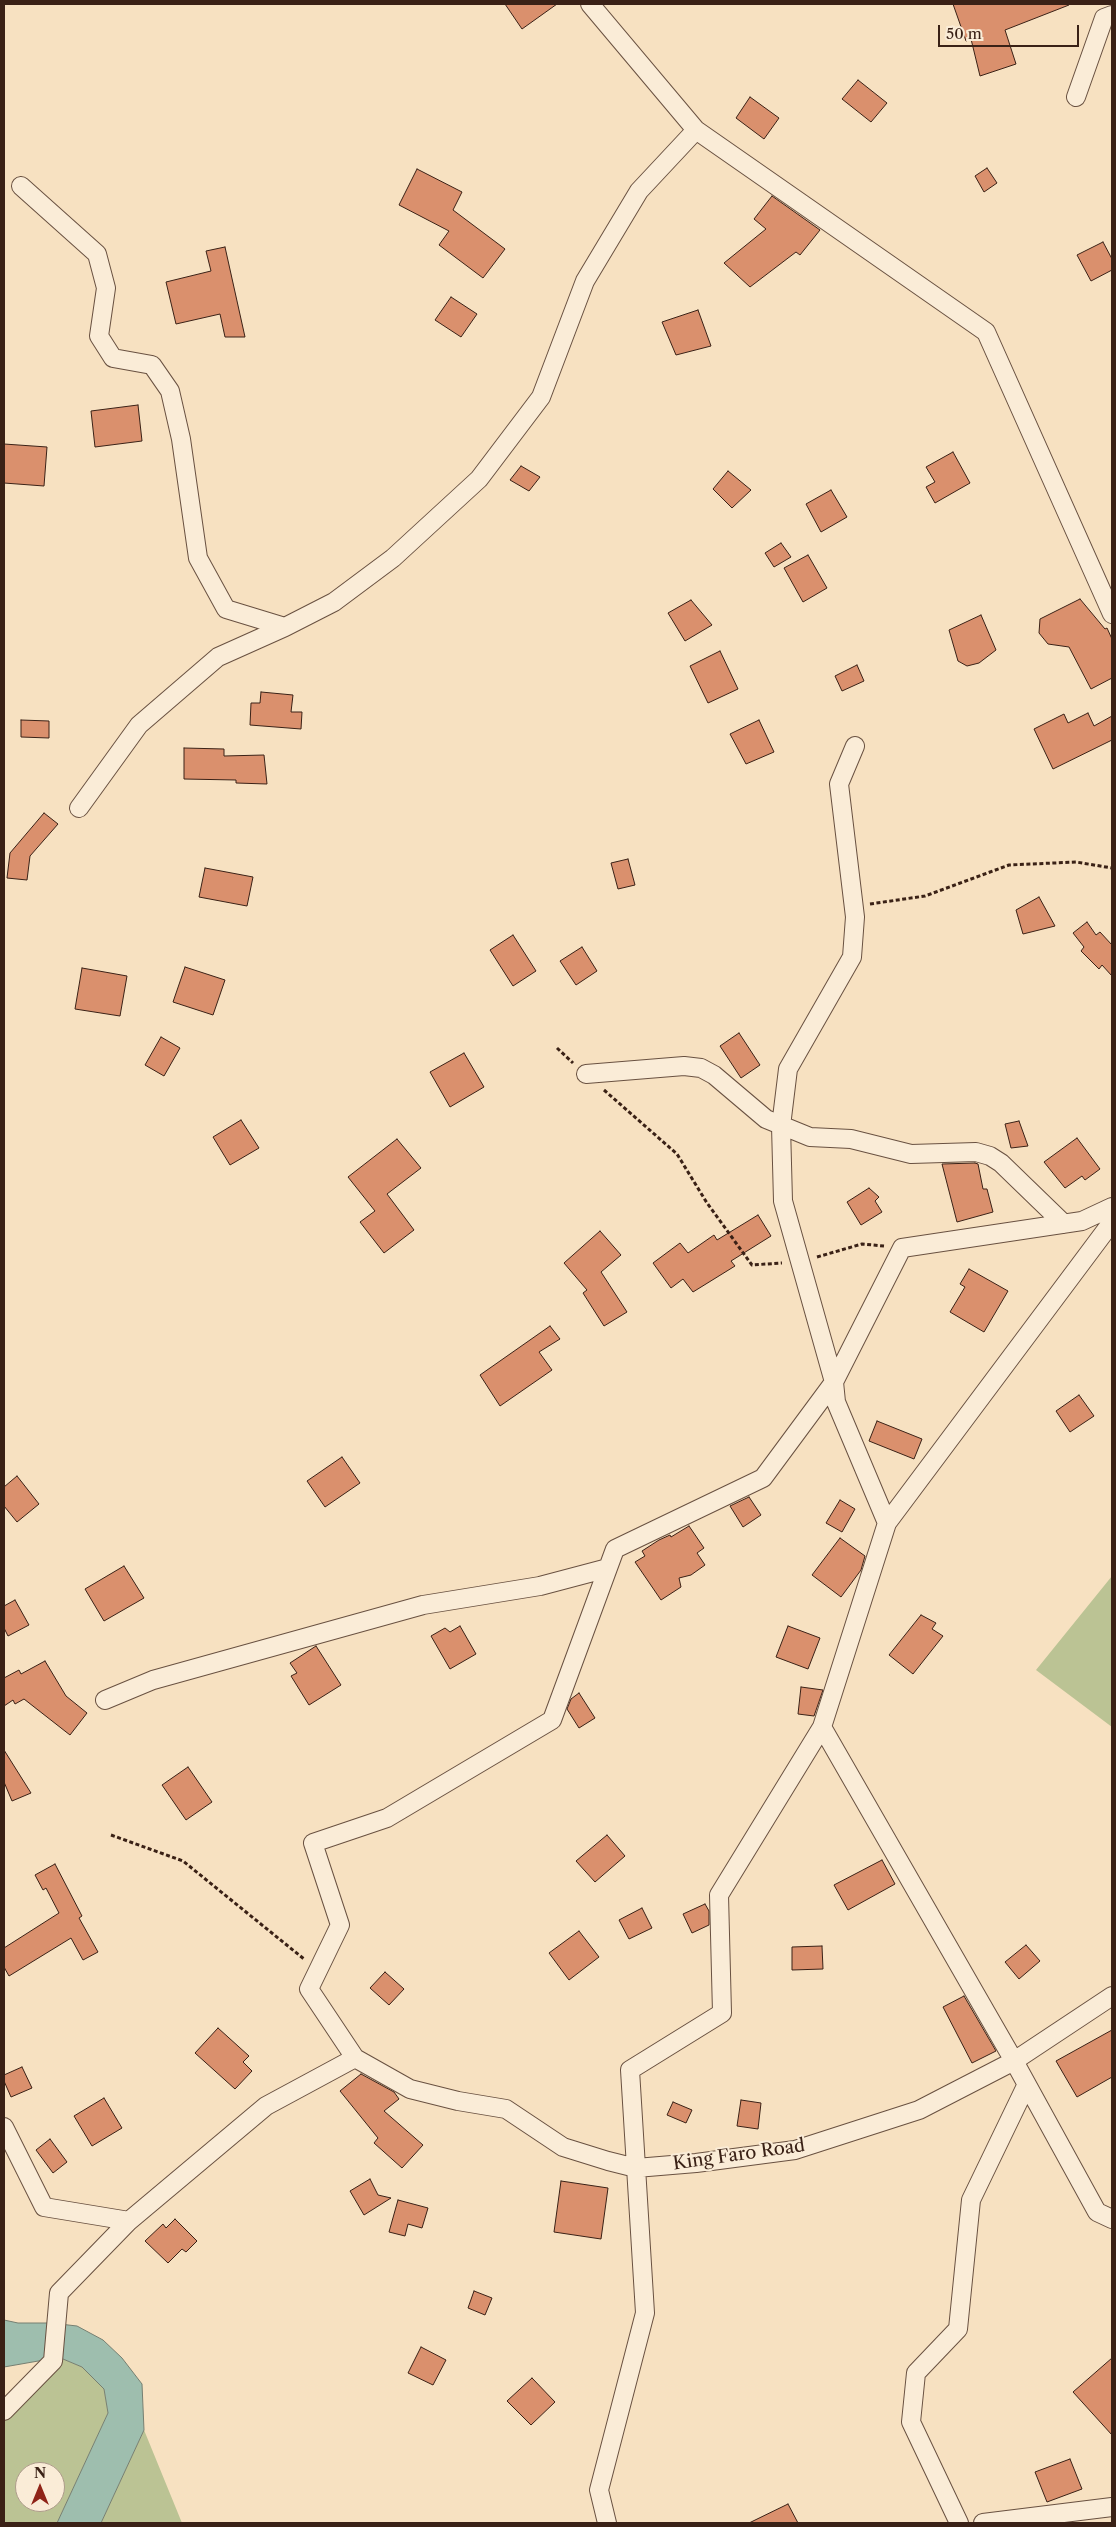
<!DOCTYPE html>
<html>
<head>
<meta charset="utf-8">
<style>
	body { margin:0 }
	#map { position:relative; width:1116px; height:2527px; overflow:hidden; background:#f7e1c1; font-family:"Libre Caslon Text",serif }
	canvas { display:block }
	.frame { position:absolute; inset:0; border:5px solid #3a2116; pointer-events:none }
	.north { position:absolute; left:15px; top:2462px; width:50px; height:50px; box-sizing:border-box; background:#faecd7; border:1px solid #ad9b8a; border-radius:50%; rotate:0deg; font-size:14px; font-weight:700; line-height:20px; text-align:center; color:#3a2116 }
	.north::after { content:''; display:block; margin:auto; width:18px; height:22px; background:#8f2418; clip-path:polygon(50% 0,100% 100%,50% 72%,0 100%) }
	.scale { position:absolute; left:938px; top:25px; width:141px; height:22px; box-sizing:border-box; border:2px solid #3a2116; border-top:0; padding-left:6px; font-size:15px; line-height:18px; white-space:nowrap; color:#3a2116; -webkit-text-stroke:4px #faecd7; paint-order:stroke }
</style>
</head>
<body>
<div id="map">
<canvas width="1116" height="2527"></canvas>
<div class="frame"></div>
<div class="north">N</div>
<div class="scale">50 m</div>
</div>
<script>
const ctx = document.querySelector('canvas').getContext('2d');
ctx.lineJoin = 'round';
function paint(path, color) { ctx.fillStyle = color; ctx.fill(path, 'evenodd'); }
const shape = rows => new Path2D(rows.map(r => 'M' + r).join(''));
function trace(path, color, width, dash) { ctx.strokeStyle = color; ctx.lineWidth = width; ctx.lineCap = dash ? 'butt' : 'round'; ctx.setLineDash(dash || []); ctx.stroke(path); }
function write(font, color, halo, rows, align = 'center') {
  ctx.font = font + ' "Libre Caslon Text",serif'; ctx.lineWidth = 4; ctx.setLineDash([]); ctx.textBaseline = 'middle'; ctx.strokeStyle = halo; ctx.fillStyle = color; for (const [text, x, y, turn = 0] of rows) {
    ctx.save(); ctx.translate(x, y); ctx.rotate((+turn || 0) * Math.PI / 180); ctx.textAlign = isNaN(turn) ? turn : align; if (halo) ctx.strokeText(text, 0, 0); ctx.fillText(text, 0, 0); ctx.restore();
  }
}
const green = shape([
	[1112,1576,1112,1727,1036,1670],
	[63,2359,82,2367,94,2377,104,2389,108,2413,57,2523,4,2523,4,2421,55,2372],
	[25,2472,55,2472,55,2502,25,2502],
	[144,2430,182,2523,101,2523]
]);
const water = shape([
	[4,2320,18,2323,51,2323,77,2326,103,2340,122,2358,142,2384,144,2430,101,2523,57,2523,108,2413,104,2389,82,2367,63,2359,44,2360,4,2367,4,2320]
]);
const building = shape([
	[505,4,557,4,522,29,505,4],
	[953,4,1069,4,1069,5,1005,30,1016,64,980,76,971,39,966,41,953,4],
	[858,80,887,103,871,122,842,99,858,80],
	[750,97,779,118,764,139,736,118,750,97],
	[987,168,997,183,984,192,975,176,987,168],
	[417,169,462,192,453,210,505,249,483,278,439,245,449,231,399,205,417,169],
	[772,196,820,230,800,255,796,252,750,287,724,263,766,229,754,219,772,196],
	[1103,242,1112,259,1112,270,1091,281,1077,255,1103,242],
	[225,247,245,337,225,337,220,314,176,324,166,282,211,271,206,251,225,247],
	[451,297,477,314,461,337,435,320,451,297],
	[698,310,711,346,676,355,662,322,698,310],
	[138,405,142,441,95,447,91,411,138,405],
	[4,444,47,447,44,486,4,483,4,444],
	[953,452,970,483,935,503,926,487,935,482,926,467,953,452],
	[521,466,540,477,529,491,510,480,521,466],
	[728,471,751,490,732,508,713,489,728,471],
	[831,490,847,517,821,532,806,504,831,490],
	[781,543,791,557,774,567,765,553,781,543],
	[808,555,827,588,803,602,784,568,808,555],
	[1080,599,1105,629,1107,628,1112,639,1112,678,1091,689,1069,647,1048,644,1039,633,1040,619,1080,599],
	[691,600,712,625,685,641,668,613,691,600],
	[981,615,996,650,979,663,967,666,958,661,949,630,981,615],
	[720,651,738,689,708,703,690,666,720,651],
	[857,665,864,681,842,691,835,676,857,665],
	[261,692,293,695,291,712,302,712,301,729,250,725,251,703,260,703,261,692],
	[1088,713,1094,726,1112,716,1112,740,1053,769,1034,729,1064,714,1068,723,1088,713],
	[21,720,49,721,49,738,21,737,21,720],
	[759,720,774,752,746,764,730,734,759,720],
	[184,748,224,749,224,756,264,755,267,784,236,783,236,780,184,779,184,748],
	[44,813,58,824,30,856,27,880,7,878,10,853,44,813],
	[628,859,635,885,618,889,611,863,628,859],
	[205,868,253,877,247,906,199,897,205,868],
	[1039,897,1055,926,1023,934,1016,910,1039,897],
	[1087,922,1096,935,1100,932,1112,945,1112,976,1102,965,1099,969,1081,951,1084,947,1073,933,1087,922],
	[513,935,536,971,513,986,490,950,513,935],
	[582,947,597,971,576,985,560,961,582,947],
	[185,967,225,980,213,1015,173,1002,185,967],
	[82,968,127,976,120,1016,75,1009,82,968],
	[739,1033,760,1065,741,1078,720,1046,739,1033],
	[161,1037,180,1048,164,1076,145,1065,161,1037],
	[464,1053,484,1087,450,1107,430,1072,464,1053],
	[241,1120,259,1148,230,1165,213,1137,241,1120],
	[1019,1121,1028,1146,1011,1148,1005,1124,1019,1121],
	[1077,1138,1100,1169,1085,1180,1082,1176,1065,1188,1044,1162,1077,1138],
	[397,1139,421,1168,387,1194,414,1230,384,1253,360,1222,375,1211,348,1177,397,1139],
	[975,1163,978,1164,983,1189,987,1189,993,1212,957,1222,942,1164,975,1163],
	[869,1188,879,1197,875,1201,882,1212,861,1225,847,1202,869,1188],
	[758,1215,771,1236,731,1261,735,1266,693,1292,683,1279,671,1288,653,1263,680,1243,688,1253,714,1235,717,1240,758,1215],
	[600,1231,621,1255,601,1272,627,1312,604,1326,583,1293,587,1290,564,1263,600,1231],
	[969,1269,1008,1291,984,1332,950,1312,965,1287,960,1284,969,1269],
	[550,1326,560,1339,539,1352,552,1370,500,1406,480,1375,550,1326],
	[1079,1395,1094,1416,1070,1432,1056,1411,1079,1395],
	[877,1421,922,1439,914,1459,869,1441,877,1421],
	[342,1457,360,1483,325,1507,307,1481,342,1457],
	[17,1476,39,1504,17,1522,4,1506,4,1487,17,1476],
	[749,1497,761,1515,743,1527,730,1506,749,1497],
	[840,1500,855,1509,842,1532,826,1523,840,1500],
	[689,1526,704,1548,697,1553,705,1565,691,1575,679,1578,681,1587,661,1600,635,1562,645,1556,642,1551,659,1540,670,1535,671,1537,689,1526],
	[840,1538,865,1556,861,1570,841,1597,812,1575,840,1538],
	[124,1566,144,1598,104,1621,85,1589,124,1566],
	[15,1600,29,1625,8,1636,4,1628,4,1606,15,1600],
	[921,1615,936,1623,932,1629,943,1636,913,1674,889,1655,921,1615],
	[460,1626,476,1654,450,1669,431,1636,445,1628,450,1632,460,1626],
	[788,1626,820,1638,808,1669,776,1657,788,1626],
	[316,1646,341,1685,309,1705,291,1676,297,1673,290,1663,316,1646],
	[45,1661,66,1696,87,1713,70,1735,24,1699,15,1704,13,1700,4,1706,4,1678,19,1670,21,1674,45,1661],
	[801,1687,823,1690,814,1716,798,1714,801,1687],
	[579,1693,595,1718,579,1728,567,1709,571,1699,579,1693],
	[4,1750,31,1793,12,1801,4,1782,4,1750],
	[188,1767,212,1802,186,1820,162,1785,188,1767],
	[607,1835,625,1856,595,1882,576,1861,607,1835],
	[882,1860,895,1884,848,1910,834,1885,882,1860],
	[55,1864,82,1916,79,1918,98,1952,83,1960,71,1938,9,1976,4,1967,4,1948,59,1913,46,1888,43,1890,35,1875,55,1864],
	[705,1904,709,1911,709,1925,692,1933,683,1914,705,1904],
	[642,1908,652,1928,629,1939,619,1920,642,1908],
	[579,1931,599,1957,569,1980,549,1953,579,1931],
	[1026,1945,1040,1961,1019,1979,1005,1962,1026,1945],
	[822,1946,823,1969,792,1970,792,1947,822,1946],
	[385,1972,404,1989,389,2005,370,1988,385,1972],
	[964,1996,996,2051,972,2063,943,2007,964,1996],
	[218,2028,249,2056,243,2062,252,2071,235,2089,195,2053,218,2028],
	[1112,2030,1112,2077,1077,2097,1056,2061,1112,2030],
	[22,2067,32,2088,11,2097,4,2081,4,2075,22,2067],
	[361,2074,394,2092,399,2099,384,2111,423,2145,402,2168,374,2143,378,2138,340,2091,361,2074],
	[104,2098,122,2128,92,2146,74,2116,104,2098],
	[741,2100,761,2103,758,2129,737,2126,741,2100],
	[673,2102,692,2110,686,2123,667,2115,673,2102],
	[50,2139,67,2162,53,2173,36,2150,50,2139],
	[370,2179,378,2195,391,2198,364,2215,350,2191,370,2179],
	[561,2181,608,2188,601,2239,554,2232,561,2181],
	[398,2200,428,2208,422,2228,408,2224,405,2236,389,2232,398,2200],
	[175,2219,197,2241,186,2252,182,2249,168,2263,145,2241,163,2224,166,2228,175,2219],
	[474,2291,492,2298,485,2315,468,2308,474,2291],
	[421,2347,446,2360,433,2385,408,2373,421,2347],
	[1112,2358,1112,2435,1073,2392,1112,2358],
	[532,2378,555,2402,531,2425,507,2401,532,2378],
	[1070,2459,1082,2489,1047,2502,1035,2472,1070,2459],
	[788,2504,798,2523,749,2523,788,2504]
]);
const path = shape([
	[870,904,925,896,1009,865,1076,862,1112,868],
	[557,1048,573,1063],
	[604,1090,677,1154,707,1203,752,1265,782,1263],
	[817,1257,862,1244,884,1246],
	[111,1835,183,1861,304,1959]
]);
const minor = shape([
	[590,4,696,130,986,332,1112,614],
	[1076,97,1104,18,1112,15],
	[21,186,97,254,106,288,99,336,113,358,152,365,170,391,181,439,198,558,226,609,285,627,334,602,393,558,479,479,541,397,585,281,639,191,696,130],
	[855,746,839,784,855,917,852,957,788,1069,781,1126,783,1201,834,1382,836,1402,887,1523],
	[79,808,139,725,218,657,285,627],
	[586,1074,684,1066,701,1068,714,1075,766,1119,810,1137,851,1139,911,1154,976,1152,990,1156,1001,1163,1064,1224],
	[1112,1222,887,1523,822,1727,1014,2061,1097,2212,1112,2219],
	[105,1700,153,1680,423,1605,540,1586,608,1568],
	[355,2058,410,2089,458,2101,506,2109,563,2147,608,2161,636,2168,696,2163,795,2150,919,2110,1014,2061,1112,1996],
	[4,2127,44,2207,129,2221],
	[4,2411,53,2361,59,2293,129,2221,266,2106,355,2058,309,1989,340,1925,313,1843,387,1818,552,1720,615,1549,763,1478,834,1382,902,1248,1082,1221,1112,1207],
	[607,2523,599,2490,645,2313,630,2070,722,2013,719,1895,822,1727],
	[959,2523,911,2422,916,2373,958,2329,971,2200,1026,2086],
	[983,2523,1112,2507]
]);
const streetNames = [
	["King Faro Road",739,2155,-8]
];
paint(green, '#bbc394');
paint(water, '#9ebeae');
trace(water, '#767f71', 1);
paint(building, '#da906d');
trace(building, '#3a2116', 1);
trace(minor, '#695141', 20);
trace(path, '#3a2116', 3, [4, 2.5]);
trace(minor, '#faecd7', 18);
write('18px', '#3a2116', '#faecd7', streetNames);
</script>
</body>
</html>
